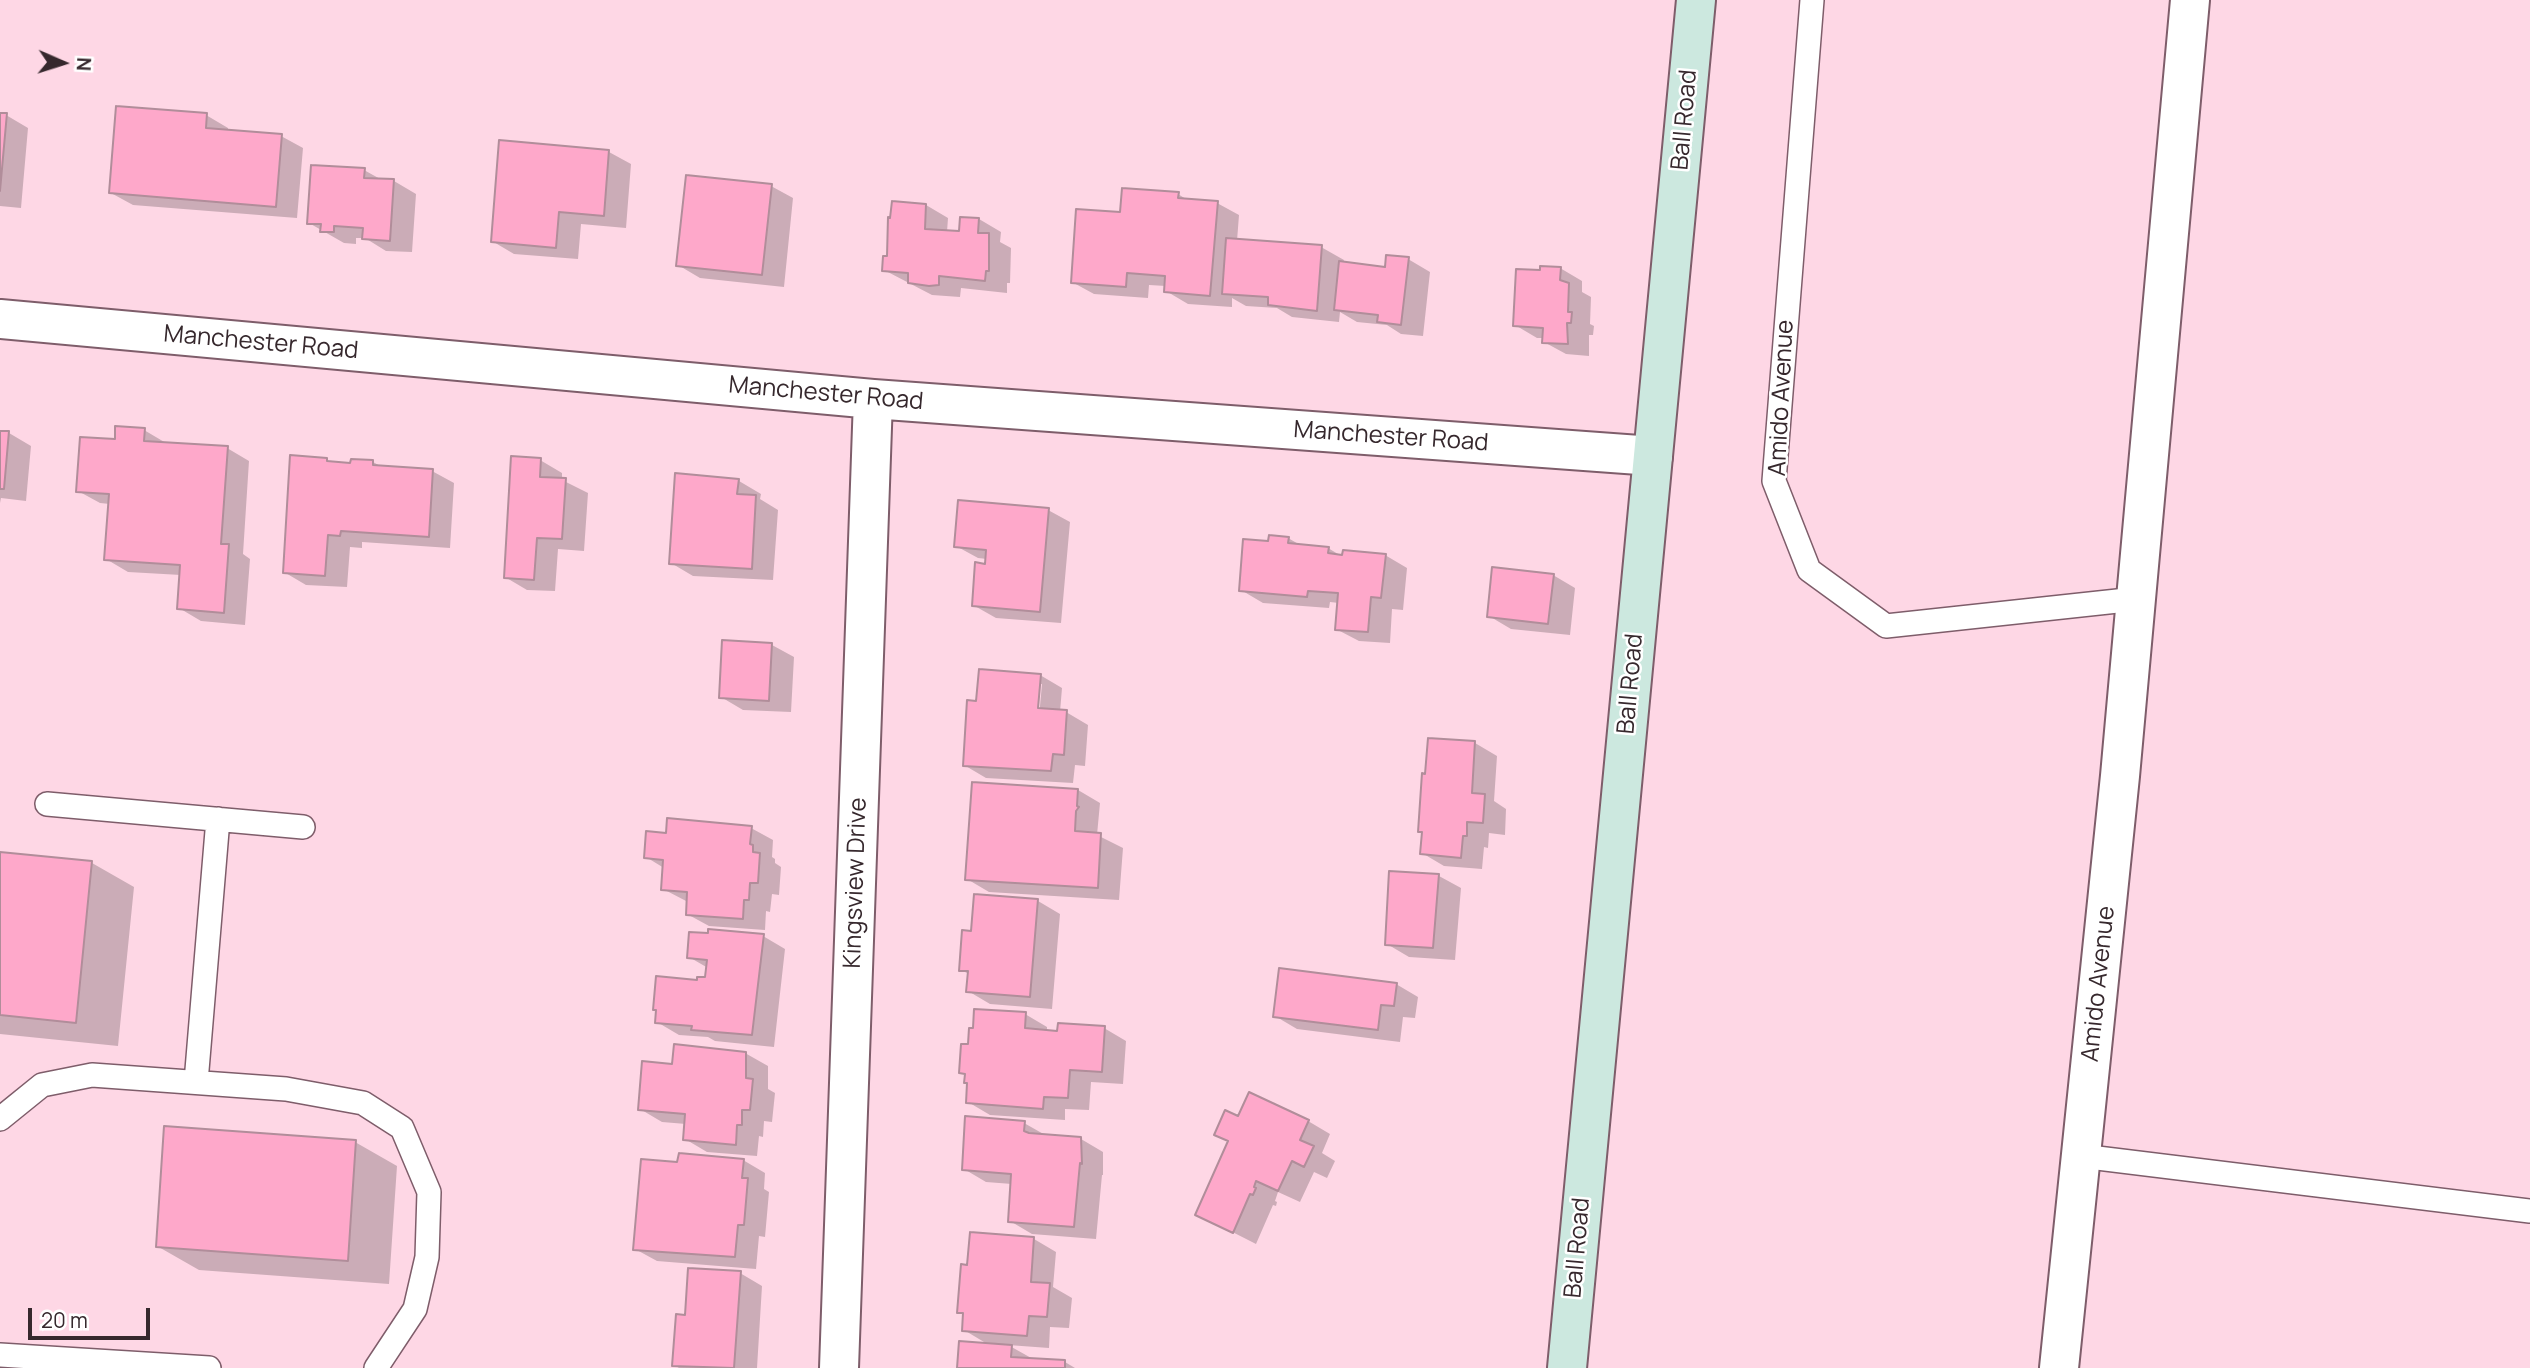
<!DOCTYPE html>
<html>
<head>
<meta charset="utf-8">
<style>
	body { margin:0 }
	#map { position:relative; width:2530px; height:1368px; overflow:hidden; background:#fed7e5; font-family:Manrope,sans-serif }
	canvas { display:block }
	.north { position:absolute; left:28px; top:28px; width:70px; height:70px; -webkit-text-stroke:5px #fff; paint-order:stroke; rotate:93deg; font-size:19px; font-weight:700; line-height:28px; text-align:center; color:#36282d }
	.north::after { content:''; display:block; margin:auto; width:24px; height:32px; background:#36282d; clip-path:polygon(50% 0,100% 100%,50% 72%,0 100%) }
	.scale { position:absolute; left:28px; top:1308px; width:122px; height:32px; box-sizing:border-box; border:4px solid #36282d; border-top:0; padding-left:9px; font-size:21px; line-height:24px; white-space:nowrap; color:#36282d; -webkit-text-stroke:5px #fff; paint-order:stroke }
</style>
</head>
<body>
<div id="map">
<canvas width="2530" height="1368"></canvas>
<div class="north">N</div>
<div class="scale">20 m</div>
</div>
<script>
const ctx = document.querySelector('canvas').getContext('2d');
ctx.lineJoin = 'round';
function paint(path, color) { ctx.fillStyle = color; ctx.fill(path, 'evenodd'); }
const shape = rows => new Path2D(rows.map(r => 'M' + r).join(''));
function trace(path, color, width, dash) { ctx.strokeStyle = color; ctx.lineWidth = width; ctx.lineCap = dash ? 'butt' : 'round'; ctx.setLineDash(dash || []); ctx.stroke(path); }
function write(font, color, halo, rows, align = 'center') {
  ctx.font = font + ' Manrope,sans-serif'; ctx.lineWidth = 5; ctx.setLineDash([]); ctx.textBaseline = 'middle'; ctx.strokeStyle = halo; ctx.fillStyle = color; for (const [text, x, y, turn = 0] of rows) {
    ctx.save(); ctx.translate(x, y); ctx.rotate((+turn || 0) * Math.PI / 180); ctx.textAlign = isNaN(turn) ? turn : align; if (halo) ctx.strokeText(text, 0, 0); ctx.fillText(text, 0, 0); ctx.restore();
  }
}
const shadow = shape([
	[0,115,6,115,28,128,21,208,0,206],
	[206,115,228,128,228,131,281,136,303,148,297,218,133,205,111,193],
	[501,142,609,152,631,164,626,228,581,224,578,259,514,254,492,241],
	[364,170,382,180,394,181,416,194,412,252,386,251,365,238,356,238,356,244,344,243,309,223],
	[771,186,793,198,784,287,700,278,678,265],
	[1178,194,1189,201,1217,203,1239,215,1237,241,1321,247,1344,260,1343,264,1387,268,1408,259,1430,272,1423,336,1401,334,1387,325,1357,322,1340,312,1339,322,1292,317,1277,308,1246,306,1232,298,1232,307,1188,304,1166,291,1166,286,1149,285,1148,298,1094,294,1072,282,1122,214],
	[926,205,948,218,947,232,961,233,979,219,1001,232,1000,242,1011,248,1010,283,1007,283,1007,293,961,288,960,297,932,295,884,270,889,258],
	[1560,268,1582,281,1582,292,1591,297,1590,324,1594,326,1593,335,1589,335,1589,356,1566,354,1544,342,1544,338,1537,338,1515,325,1542,272],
	[144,430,166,443,227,448,249,461,243,554,250,559,245,625,201,621,179,608,181,575,128,572,106,559,110,504,100,503,78,491,116,441],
	[0,433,9,433,31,446,26,501,1,498,0,503],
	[326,459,333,463,352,465,373,462,382,467,432,471,454,483,450,548,362,542,362,548,350,547,347,587,306,585,284,572],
	[540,460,562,473,562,480,588,493,584,551,558,549,555,591,527,590,505,577],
	[739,481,761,494,760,499,778,510,773,580,693,576,671,563],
	[1048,510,1070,522,1061,623,996,618,973,605,987,559,978,558,956,546],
	[1288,538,1302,546,1328,548,1343,557,1385,555,1407,568,1403,610,1392,609,1390,643,1359,641,1336,629,1339,603,1330,602,1329,608,1263,603,1241,590,1270,543],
	[1553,575,1575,588,1570,635,1511,629,1489,616],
	[772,645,794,657,791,712,743,710,721,697],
	[1040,675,1062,688,1060,712,1066,712,1088,725,1085,766,1075,765,1073,783,986,778,964,765],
	[1038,684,1042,684,1039,717,1036,717],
	[1475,743,1497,756,1494,801,1506,809,1505,835,1489,833,1488,848,1484,847,1482,869,1444,866,1422,853,1423,833,1420,831],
	[1078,790,1100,803,1097,835,1123,848,1119,900,989,892,967,879],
	[751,828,773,840,772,857,775,859,775,863,781,867,779,895,772,894,770,912,766,911,765,930,709,926,687,914,688,902,663,889,664,868,646,857,668,835],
	[0,854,92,863,134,887,118,1046,0,1034],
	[1439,876,1461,888,1455,960,1409,957,1387,944],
	[1038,901,1060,914,1052,1009,990,1004,968,991,969,974,961,970,973,933],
	[763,936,785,949,774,1047,715,1041,708,1037,679,1035,657,1022,699,982,706,979,708,968,689,957],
	[1396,984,1418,997,1415,1018,1403,1017,1400,1042,1297,1029,1275,1016],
	[1025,1014,1047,1027,1047,1032,1104,1028,1126,1041,1123,1084,1091,1082,1089,1110,1065,1109,1065,1120,990,1115,968,1102,969,1046],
	[745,1053,768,1066,768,1089,775,1093,772,1122,764,1121,763,1137,759,1136,757,1156,707,1152,685,1139,686,1124,662,1122,640,1109],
	[1239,1118,1308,1121,1330,1134,1322,1153,1335,1161,1327,1178,1314,1172,1300,1202,1278,1192,1275,1201,1277,1202,1276,1206,1273,1205,1256,1244,1197,1214,1229,1142,1216,1134],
	[1024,1123,1047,1136,1081,1139,1103,1152,1103,1175,1102,1175,1096,1239,1032,1234,1010,1221,1012,1184,986,1182,964,1169],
	[355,1142,397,1166,389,1284,199,1270,157,1246],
	[743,1160,765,1173,764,1189,769,1192,765,1237,759,1236,756,1269,657,1261,635,1249,679,1164],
	[1034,1239,1056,1252,1053,1287,1072,1298,1069,1328,1050,1327,1049,1348,1008,1345,1033,1359,1065,1362,1075,1368,959,1368,989,1345,964,1330,965,1316,959,1312,969,1267],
	[740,1273,762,1286,757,1368,679,1368,674,1365]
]);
const building = shape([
	[116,106,207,113,206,128,282,134,276,207,109,193,116,106],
	[0,113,7,113,0,191,0,113],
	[499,140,609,150,604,216,559,212,556,248,491,242,499,140],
	[311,165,365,168,364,178,394,179,390,241,362,239,363,228,334,226,334,232,320,232,321,224,307,224,311,165],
	[686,175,772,184,762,275,676,266,686,175],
	[1122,188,1179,192,1178,198,1218,201,1210,296,1164,292,1165,276,1127,273,1126,287,1071,283,1076,209,1120,212,1122,188],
	[892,201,926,204,925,229,959,231,960,217,979,218,978,233,989,233,989,271,986,271,985,281,939,276,939,285,929,286,908,283,908,273,882,271,883,256,887,256,888,217,890,218,892,201],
	[1226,238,1322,245,1317,311,1268,305,1268,297,1222,294,1226,238],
	[1386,255,1409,257,1401,325,1377,322,1378,315,1334,310,1339,261,1385,267,1386,255],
	[1540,266,1561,267,1560,280,1569,283,1568,312,1572,312,1571,323,1567,323,1568,344,1542,343,1543,328,1513,326,1516,269,1540,270,1540,266],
	[115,426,145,428,144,441,228,446,221,544,229,544,224,613,177,609,180,565,104,560,109,494,76,492,80,437,115,439,115,426],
	[0,431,9,431,4,489,0,489,0,431],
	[290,455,327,458,327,461,350,463,351,459,373,460,373,465,433,469,429,537,341,531,340,536,328,535,325,576,283,573,290,455],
	[511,456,541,458,540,477,566,478,562,539,537,538,534,580,504,578,511,456],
	[675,473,739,479,737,494,756,495,752,569,669,564,675,473],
	[958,500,1049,508,1040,612,972,606,975,562,985,564,986,550,954,547,958,500],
	[1269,535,1289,537,1288,543,1329,547,1328,553,1342,555,1343,550,1386,554,1381,598,1371,597,1368,632,1335,630,1338,593,1308,591,1307,597,1239,591,1243,539,1268,541,1269,535],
	[1492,567,1554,574,1548,624,1487,617,1492,567],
	[722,640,772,643,769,701,719,698,722,640],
	[979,669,1041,674,1038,708,1067,710,1064,755,1053,754,1051,771,963,766,967,700,976,701,979,669],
	[1428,738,1475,741,1472,793,1485,794,1483,823,1467,822,1467,836,1463,836,1461,858,1420,854,1422,832,1418,832,1422,773,1425,774,1428,738],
	[972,782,1078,789,1077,806,1079,807,1076,811,1075,831,1101,833,1098,888,965,880,972,782],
	[667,818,752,826,750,844,753,845,753,852,760,853,758,883,750,883,749,900,744,900,743,919,686,915,687,892,661,890,663,860,644,858,646,831,666,833,667,818],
	[0,852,92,861,76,1023,0,1015,0,852],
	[1389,871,1439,874,1433,948,1385,945,1389,871],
	[974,894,1038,899,1030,997,966,992,968,971,959,971,962,930,971,931,974,894],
	[708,929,764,934,752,1035,691,1030,692,1026,655,1023,656,1010,653,1010,656,976,697,980,697,977,705,977,707,960,687,958,689,932,708,933,708,929],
	[1279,968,1397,983,1394,1006,1381,1005,1378,1030,1273,1017,1279,968],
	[974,1009,1026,1012,1025,1028,1057,1031,1058,1023,1105,1026,1102,1072,1070,1070,1068,1098,1044,1097,1043,1109,966,1103,967,1083,964,1083,965,1074,959,1073,961,1044,968,1044,969,1028,973,1028,974,1009],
	[674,1044,746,1052,746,1078,753,1079,750,1110,742,1110,742,1125,737,1125,736,1145,683,1140,685,1114,638,1110,642,1061,672,1064,674,1044],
	[1249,1092,1309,1120,1300,1140,1314,1146,1304,1167,1292,1161,1278,1191,1256,1181,1254,1187,1256,1188,1253,1195,1250,1194,1233,1233,1195,1215,1228,1141,1214,1135,1225,1110,1238,1116,1249,1092],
	[965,1116,1025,1121,1024,1131,1029,1133,1081,1137,1082,1164,1080,1163,1074,1227,1008,1222,1011,1174,962,1170,965,1116],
	[164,1126,356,1140,348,1261,156,1247,164,1126],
	[679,1153,744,1159,742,1178,748,1178,744,1225,738,1225,735,1257,633,1250,641,1159,677,1162,679,1153],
	[970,1232,1034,1237,1031,1282,1050,1283,1047,1317,1029,1316,1027,1336,962,1331,963,1313,957,1313,961,1264,967,1265,970,1232],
	[688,1268,741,1271,734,1368,672,1366,676,1314,685,1315,688,1268],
	[959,1341,1012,1345,1011,1357,1065,1360,1065,1368,957,1368,959,1341]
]);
const service = shape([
	[1812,0,1774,481,1809,570,1886,626,2136,599],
	[47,804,303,827],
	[196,1082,218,819],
	[0,1119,42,1085,92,1075,286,1089,363,1103,402,1128,429,1192,427,1257,415,1309,376,1368],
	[2081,1156,2530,1211],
	[0,1355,209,1368]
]);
const minor = shape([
	[0,319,873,399,1653,456],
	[839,1368,873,399],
	[2059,1368,2120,776,2190,0]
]);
const secondary = shape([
	[1567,1368,1696,0]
]);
const streetNames = [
	["Ball Road",1685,120,-85],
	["Manchester Road",261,343,5],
	["Manchester Road",826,394,5],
	["Amido Avenue",1782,398,-87],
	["Manchester Road",1391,437,4],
	["Ball Road",1631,684,-85],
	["Kingsview Drive",856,883,-88],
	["Amido Avenue",2099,984,-84],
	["Ball Road",1578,1248,-85]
];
paint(shadow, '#0003');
paint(building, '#fea8ca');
trace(building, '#b18d9a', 2);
trace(service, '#7e5d6a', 26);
trace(minor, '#7e5d6a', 42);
trace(secondary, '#7e5d6a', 42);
trace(service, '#fff', 23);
trace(minor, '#fff', 38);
trace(secondary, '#cce8df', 38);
write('24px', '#36282d', '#fff', streetNames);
</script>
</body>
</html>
